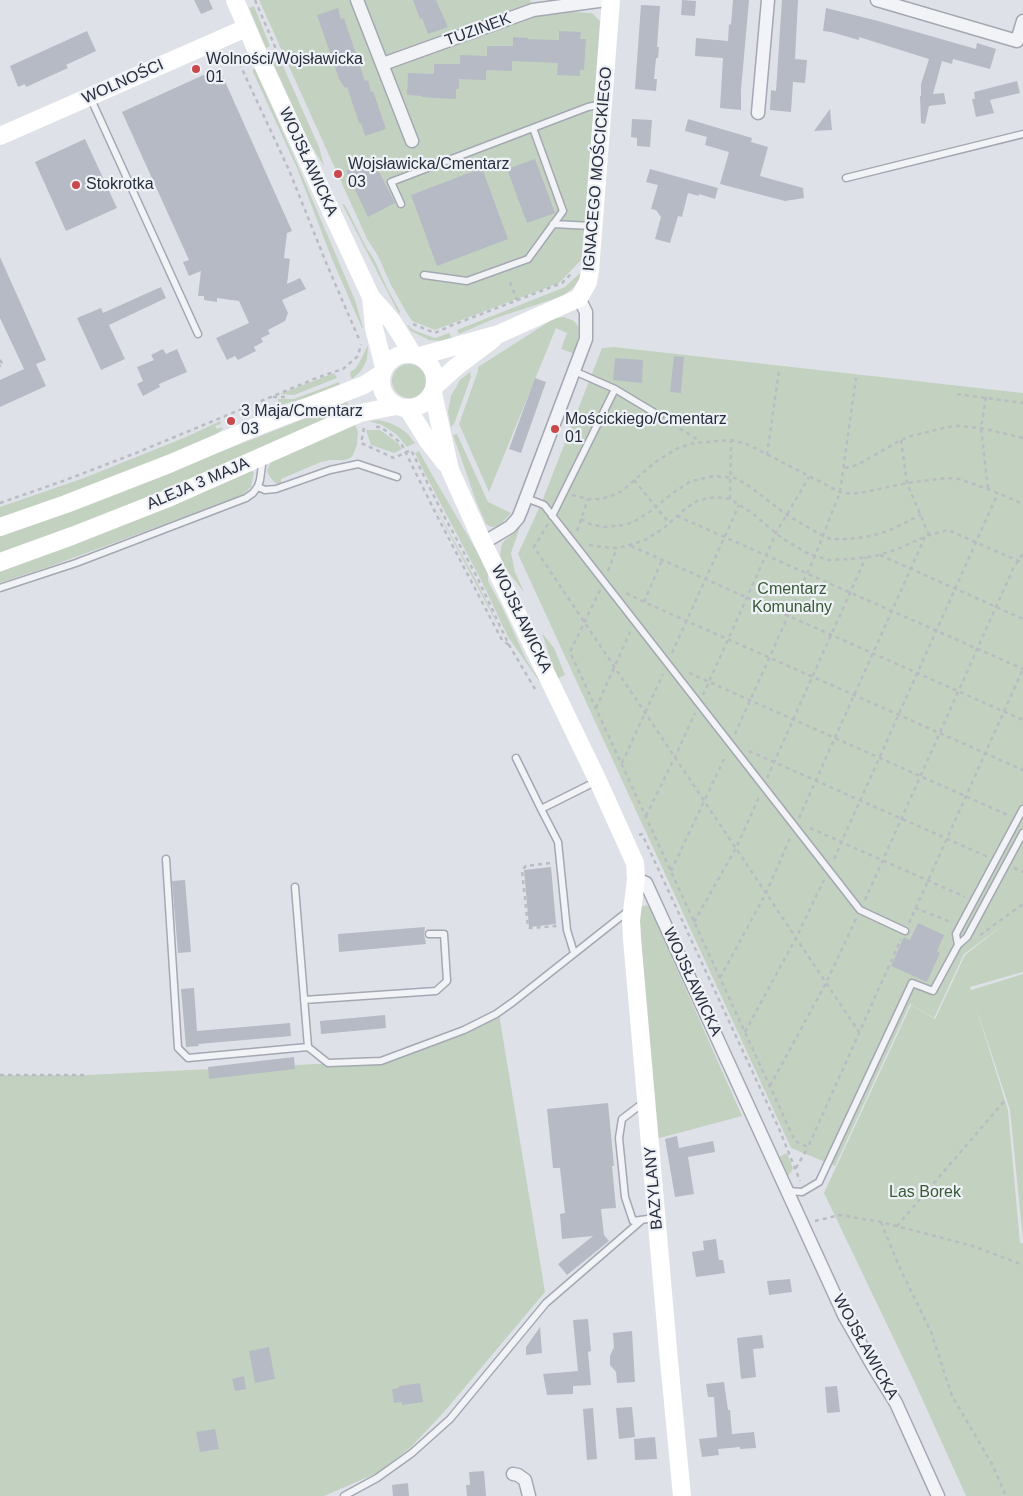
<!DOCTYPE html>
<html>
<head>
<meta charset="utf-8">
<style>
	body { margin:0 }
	canvas { display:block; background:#dfe1e8 }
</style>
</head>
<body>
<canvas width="1023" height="1496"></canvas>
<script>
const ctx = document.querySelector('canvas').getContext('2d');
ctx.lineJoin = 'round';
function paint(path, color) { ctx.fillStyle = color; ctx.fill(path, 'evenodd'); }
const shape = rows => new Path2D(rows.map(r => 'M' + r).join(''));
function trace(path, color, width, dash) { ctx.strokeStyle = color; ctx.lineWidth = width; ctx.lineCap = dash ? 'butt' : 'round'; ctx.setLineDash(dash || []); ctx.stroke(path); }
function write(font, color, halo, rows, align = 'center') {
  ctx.font = font + ' Arial,sans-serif'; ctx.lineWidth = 4.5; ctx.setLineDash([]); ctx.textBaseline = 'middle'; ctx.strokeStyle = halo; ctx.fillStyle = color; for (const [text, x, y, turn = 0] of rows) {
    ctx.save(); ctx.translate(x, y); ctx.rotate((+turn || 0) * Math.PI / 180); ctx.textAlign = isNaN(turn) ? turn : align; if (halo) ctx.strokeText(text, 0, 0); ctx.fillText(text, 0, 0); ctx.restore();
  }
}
const green = shape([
	[259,0,530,0,534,10,592,13,600,21,584,257,559,283,435,330,412,321,405,310,390,283,378,256,367,239],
	[254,6,270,46,266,48,249,8],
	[279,57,319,147,324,166,309,142,272,61],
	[253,69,255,69,299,168,355,300,363,328,362,328,332,259,297,168,253,72],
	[342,204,345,205,366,247,374,259,388,290,400,311,399,314],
	[583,270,581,277,574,287,563,296,496,318,459,334,457,330,565,287],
	[564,317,574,321,578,326,579,333,575,354,561,349,567,333,556,328,489,492,459,424,478,371,478,367,550,321,556,318],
	[408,325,413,330,435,338,449,333,452,338,442,341,429,340,411,331,407,325],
	[368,345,367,359,364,366,360,372,352,379,350,375,351,371,355,369,359,363],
	[614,347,1023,393,1023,972,970,987,971,990,1023,974,1023,1240,1010,1110,975,1004,1008,1110,1020,1243,1023,1243,1023,1496,966,1496,915,1383,824,1193,911,1005,935,1019,965,955,1006,923,964,954,934,1018,910,1004,835,1166,791,1148,518,554,541,504,602,348],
	'392 381a17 17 0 1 1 34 0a17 17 0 1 1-34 0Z',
	[470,372,471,377,454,424,451,427,448,412,451,396,460,380],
	[334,373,337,378,294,395,280,394],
	[339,382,340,385,319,394,277,406,278,399,294,399],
	[347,402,349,409,256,451,127,506,0,555,0,535,121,491],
	[379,420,390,423,400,428,407,433,415,443,407,447,396,434,382,425,369,421],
	[220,421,221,424,215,426,217,429,222,427,223,429,215,435,112,479,0,519,0,507,84,478,186,437],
	[355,424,358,432,357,445,353,455,350,458,345,460,330,460,321,462,281,479,281,483,277,484,273,481,268,474,267,470,272,460],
	[366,430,380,430,398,443,402,449,394,453,371,445],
	[457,434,488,502,511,513,502,523,495,527,491,527,486,524,476,501,453,435],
	[419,451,431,473,488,570,488,581,503,609,527,661,556,705,508,637,482,582,423,470,415,453],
	[251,471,254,472,251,487,241,496,51,566,0,583,0,572,89,538],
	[431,499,476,580,504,637,443,522],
	[523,519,511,553,515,572,524,592,505,568,500,555,502,544,505,540,516,532],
	[542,633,554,648,565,675,557,679],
	[647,905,650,908,742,1116,656,1139,639,912,640,907],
	[499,1014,545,1292,444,1412,411,1447,377,1473,324,1496,0,1496,0,1075,86,1075,381,1061],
	[787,1153,793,1169,788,1176,779,1157]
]);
const building = shape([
	[194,0,209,0,213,9,201,14],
	[413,0,436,0,448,27,428,34,422,18,420,19],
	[682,0,696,1,695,16,681,15],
	[733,0,749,0,741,90,741,110,720,108,723,58,695,56,696,38,728,41,729,24,731,25],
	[782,0,798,0,795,59,807,60,805,83,793,82,791,112,770,110,771,90,776,91],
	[641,5,660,6,657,47,659,47,658,58,656,58,654,79,657,79,656,91,635,89],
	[338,8,341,19,344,18,365,81,368,80,371,92,373,91,386,129,365,136,361,123,359,123,347,87,345,88,339,79,317,15],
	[826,8,878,21,976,49,977,43,996,49,990,69,953,59,952,64,942,61,933,94,944,93,946,104,929,106,925,124,921,123,920,96,921,96,921,84,929,59,859,37,859,40,831,32,823,31],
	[87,31,96,51,66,65,68,68,26,87,25,84,18,87,10,66],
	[559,31,581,32,580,39,586,39,584,70,580,70,580,76,557,75,558,63,512,61,512,71,486,70,486,80,459,79,459,89,456,89,456,99,421,97,422,96,407,95,408,73,434,74,434,64,460,64,460,55,487,56,487,46,513,46,513,37,528,38,528,39,559,40],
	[219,68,292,231,287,233,284,258,290,259,287,284,300,278,306,289,282,300,288,313,285,321,268,330,270,334,261,338,263,342,254,347,256,351,238,360,235,356,227,360,216,338,249,323,239,301,217,298,217,302,204,300,204,296,198,296,201,271,189,276,183,262,189,260,122,112],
	[1017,81,1020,93,990,100,994,113,976,117,972,99,975,99,974,92],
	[830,109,832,130,814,131],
	[632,119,652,120,650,147,637,146,637,138,631,137],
	[688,119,752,138,751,142,768,147,760,176,803,188,804,198,785,201,720,184,729,152,705,145,707,137,685,131],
	[85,139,117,208,66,231,35,162],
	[372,158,395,203,368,217,346,171],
	[535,159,555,213,527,223,507,169],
	[482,168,508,239,437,266,411,195],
	[650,169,718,188,715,199,699,194,699,196,688,193,682,217,678,216,670,243,655,239,661,217,656,210,651,209,658,185,646,182],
	[0,257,46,360,36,364,46,386,0,407,0,380,24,369,0,318],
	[161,287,166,298,109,325,125,359,101,370,77,318,101,308,103,313],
	[163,349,166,354,177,349,187,372,159,384,160,387,143,396,137,384,143,381,137,367,154,360,151,355],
	[674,356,684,357,681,393,670,392],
	[615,358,643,360,642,383,613,380],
	[535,378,546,382,521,453,509,449],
	[551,867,556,924,529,927,524,870],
	[185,880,191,952,178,953,172,881],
	[918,923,944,935,937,951,940,953,927,982,891,966,904,937,910,940],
	[425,927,424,934,426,944,339,952,338,934],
	[194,988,197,1031,290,1023,291,1036,198,1044,199,1046,186,1047,181,989],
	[385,1015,386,1028,321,1034,320,1021],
	[294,1057,295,1069,209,1079,208,1067],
	[608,1103,614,1166,612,1166,616,1208,601,1209,604,1235,609,1241,567,1275,558,1264,593,1236,562,1239,560,1214,565,1213,560,1168,553,1168,547,1109],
	[677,1136,679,1148,713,1141,715,1152,688,1157,694,1194,675,1197,665,1139],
	[716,1239,719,1260,723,1260,725,1273,696,1277,692,1252,704,1250,703,1241],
	[790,1279,792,1292,769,1295,767,1281],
	[588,1319,591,1351,588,1352,591,1385,573,1386,573,1394,547,1395,543,1374,578,1371,573,1320],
	[540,1327,542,1353,526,1355,526,1347],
	[632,1331,635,1382,617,1383,616,1372,610,1365,610,1356,614,1347,613,1333],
	[762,1335,764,1348,753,1349,756,1377,741,1379,737,1338],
	[269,1347,275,1379,255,1383,249,1351],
	[244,1376,246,1389,235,1391,232,1379],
	[724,1382,728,1410,730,1410,732,1434,754,1432,756,1448,740,1449,740,1447,718,1449,719,1455,702,1457,699,1439,717,1437,714,1397,708,1397,706,1384],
	[420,1383,423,1402,402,1405,402,1402,394,1403,392,1389,399,1388,399,1386],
	[837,1386,840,1412,827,1413,825,1387],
	[632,1407,635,1437,619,1439,616,1408],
	[593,1408,597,1459,587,1460,583,1409],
	[215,1429,219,1449,200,1452,196,1432],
	[655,1437,657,1459,635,1460,634,1439],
	[484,1471,486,1496,467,1496,466,1485,470,1485,469,1472],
	[408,1483,409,1496,393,1496,392,1485]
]);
const path = shape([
	[255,0,276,49],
	[230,51,235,54,289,170,327,265,359,339],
	[510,282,517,300],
	[413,324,435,333,450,326,562,283,573,272],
	[0,360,3,365,0,366],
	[957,394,1023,403],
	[273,397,288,397],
	[986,397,981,428,988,489],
	[666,420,700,441],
	[376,427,381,427,401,443,436,514,502,640,509,645],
	[364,428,361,443,394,458,411,450,442,512,478,579,509,645,535,689],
	[901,440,907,483,929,535],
	[767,455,779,371],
	[845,468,857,465,901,440,911,436,948,427,959,426,981,428,1023,438],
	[634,480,669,523],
	[572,495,588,499,602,499,613,495,622,491,654,463,678,448,694,443,731,440,747,444,840,492,851,494,865,492,907,483,947,478,959,479,988,489,1023,504],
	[730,499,731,440],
	[0,503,63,481,136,453,319,377,343,369,358,356,361,344],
	[677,516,1023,669],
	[581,519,590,524,604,527,625,525,635,521,651,511,674,492,691,481,714,476,735,478,749,486,787,515,823,536,831,539,849,539,871,536,888,531,921,515],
	[548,524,534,547,859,1032],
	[577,531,588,499],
	[589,545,602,547,617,548,630,545,645,540,664,528,686,508,699,500,715,497,730,499,752,513,783,539,809,554,829,560,851,559,875,556,895,550,929,535,948,530,1023,563],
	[631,546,1023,720],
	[880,555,1023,619],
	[608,571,617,548],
	[600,590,570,652,795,1141,808,1147,901,939],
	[626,593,644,602,1023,770],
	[644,602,662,560],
	[672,653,739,505],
	[689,673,1010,816],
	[703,695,776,533,809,477],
	[596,708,630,632],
	[735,734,815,556,840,492,856,378],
	[749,751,988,857],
	[622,763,663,674],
	[767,778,866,557],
	[646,816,675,757,695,713],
	[799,818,925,537],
	[810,828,965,897],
	[639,835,642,834,780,1131,800,1181],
	[834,859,998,493],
	[550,863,526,866,522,870,528,927,530,928,557,926],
	[1014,868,1023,872],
	[671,871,726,755],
	[865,900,1013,569,1023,553],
	[915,908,951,922],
	[694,922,736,848,759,797],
	[909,923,1023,669],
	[980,935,1023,904],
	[720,978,766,893,791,836],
	[745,1032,796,938,824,880],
	[0,1075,86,1075],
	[770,1086,826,983,856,919],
	[796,1168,808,1147],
	[815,1221,840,1215,881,1222,973,1246,1023,1265],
	[881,1222,898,1264,931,1332,952,1396,992,1464,1006,1496],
	[897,1226,1006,1099]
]);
const lane = shape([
	[90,97,198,334],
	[846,178,1023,134],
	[401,204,391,182,588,107,602,104],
	[553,224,592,226],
	[424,275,467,281,528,259,563,211,533,128],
	[615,389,660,416],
	[258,487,265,490,276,489,330,470,358,464,397,477],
	[526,498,544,505,860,910,905,931],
	[552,516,615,389,574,371],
	[0,588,76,563,246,498,253,493,258,486,260,480,263,458],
	[516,758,541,809,597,781],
	[541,809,558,842,567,930,574,953],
	[166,859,178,1048,188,1058,308,1047],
	[295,887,308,1047,328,1063,381,1061,464,1030,496,1014,513,1002,628,911],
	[958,945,956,934,1023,809],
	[304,1000,436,991,447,981,444,934,429,934],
	[643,1103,622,1119,619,1138,625,1197,633,1221,655,1218],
	[788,1191,802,1192,819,1182,912,983,933,991,958,945,967,937,1023,833],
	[344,1496,377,1478,412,1453,450,1419,546,1303,642,1220]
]);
const street = shape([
	[357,0,412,141],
	[877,0,1017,41,1023,21],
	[383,64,533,10,606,0],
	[758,113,768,0],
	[483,543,510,527,518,518,521,511,586,339,586,312,579,298],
	[636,879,646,883,844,1315,873,1366,896,1403,938,1496],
	[513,1474,518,1475,525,1480,529,1496]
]);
const secondary = shape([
	[235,0,259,56,371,297,392,321,412,353],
	[0,136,246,28],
	[371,297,374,328,384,367],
	'381 381a27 27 0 1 1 54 0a27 27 0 1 1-54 0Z',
	[420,356,499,334,579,298,588,282,590,270,611,0],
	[436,385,456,367,493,339],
	[433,393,450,470,483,543,598,781,635,863,636,879,631,920,632,939,669,1361,682,1496],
	[408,409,428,441,445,463],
	[0,527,66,504,169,464,253,428,364,385,381,374],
	[0,562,72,536,166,499,360,413,396,406]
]);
const markers = [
	[196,69,5,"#ca474c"],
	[338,174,5,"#ca474c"],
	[76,185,5,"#ca474c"],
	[231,421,5,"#ca474c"],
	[555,429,5,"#ca474c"]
];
const streetNames = [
	["TUZINEK",478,30,-20],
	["WOLNOŚCI",123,82,-24],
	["WOJSŁAWICKA",308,162,65],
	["IGNACEGO MOŚCICKIEGO",598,169,-85],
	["ALEJA 3 MAJA",198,484,-23],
	["WOJSŁAWICKA",521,619,64],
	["WOJSŁAWICKA",692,982,65],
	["BAZYLANY",654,1188,-95],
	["WOJSŁAWICKA",865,1347,61]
];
const poiNames = [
	["Wolności/Wojsławicka",206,60],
	["01",206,78],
	["Wojsławicka/Cmentarz",348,165],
	["03",348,183],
	["Stokrotka",86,185],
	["3 Maja/Cmentarz",241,412],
	["03",241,430],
	["Mościckiego/Cmentarz",565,420],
	["01",565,438]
];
const parkNames = [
	["Cmentarz",792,590],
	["Komunalny",792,608],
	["Las Borek",925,1193]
];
paint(green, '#c3d2c0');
paint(building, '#b6bac4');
trace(lane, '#a4a8b2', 9);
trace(street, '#a4a8b2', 15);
trace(path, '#b9bcc2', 2.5, [4, 4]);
trace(lane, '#f2f3f6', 6);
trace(street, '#f2f3f6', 12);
trace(secondary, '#fff', 18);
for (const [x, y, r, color] of markers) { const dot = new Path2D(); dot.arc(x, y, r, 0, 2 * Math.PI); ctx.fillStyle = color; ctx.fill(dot); trace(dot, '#eef1f5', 2); }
write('16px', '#282e3e', '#eef1f5', streetNames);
write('16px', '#282e3e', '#eef1f5', poiNames, 'left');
write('16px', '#395a36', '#eef1f5', parkNames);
</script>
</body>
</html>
